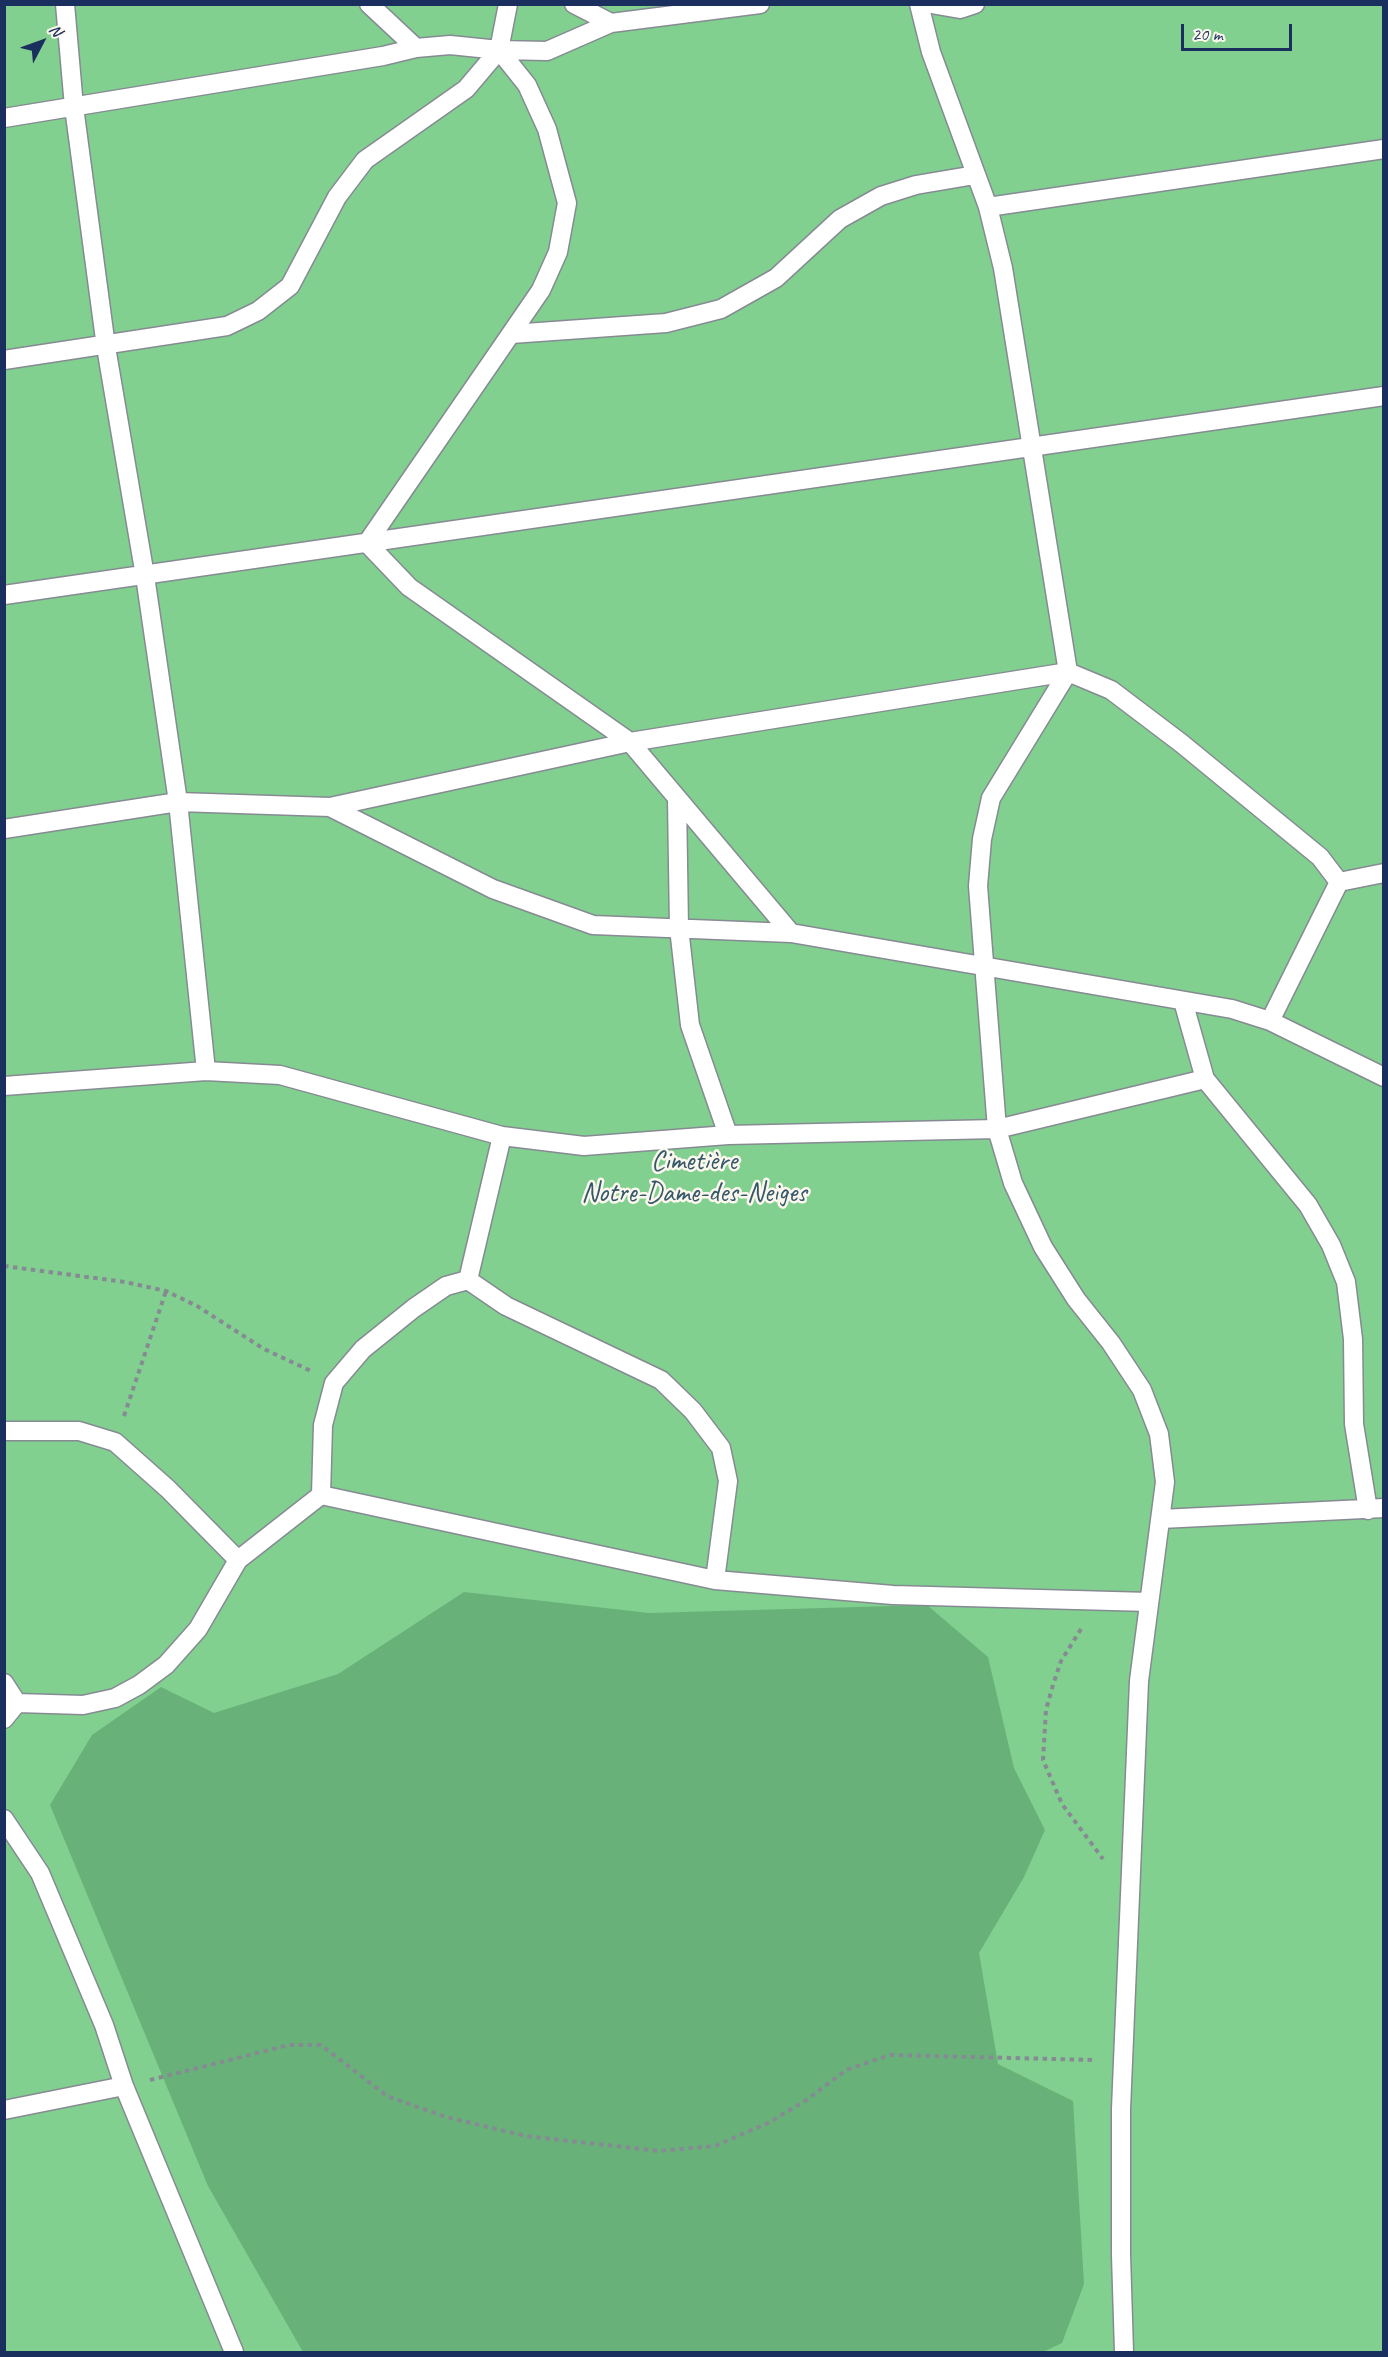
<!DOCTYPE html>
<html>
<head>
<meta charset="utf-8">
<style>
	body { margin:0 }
	#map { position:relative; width:1388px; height:2357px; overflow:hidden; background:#f1e4c8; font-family:Caveat,sans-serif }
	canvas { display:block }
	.frame { position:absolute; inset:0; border:6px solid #1b2f5e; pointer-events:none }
	.north { position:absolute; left:12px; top:12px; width:60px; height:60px; -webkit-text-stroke:4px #fbf7ec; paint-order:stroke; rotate:49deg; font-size:16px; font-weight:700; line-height:24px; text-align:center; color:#1b2f5e }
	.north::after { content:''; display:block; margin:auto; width:21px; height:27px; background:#1b2f5e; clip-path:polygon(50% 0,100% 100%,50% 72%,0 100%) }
	.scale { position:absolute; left:1181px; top:24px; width:111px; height:27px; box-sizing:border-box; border:3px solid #1b2f5e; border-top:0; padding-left:8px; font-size:18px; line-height:21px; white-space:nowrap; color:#1b2f5e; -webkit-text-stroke:4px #fbf7ec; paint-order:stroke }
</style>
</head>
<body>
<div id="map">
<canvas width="1388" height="2357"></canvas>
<div class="frame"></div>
<div class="north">N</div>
<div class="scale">20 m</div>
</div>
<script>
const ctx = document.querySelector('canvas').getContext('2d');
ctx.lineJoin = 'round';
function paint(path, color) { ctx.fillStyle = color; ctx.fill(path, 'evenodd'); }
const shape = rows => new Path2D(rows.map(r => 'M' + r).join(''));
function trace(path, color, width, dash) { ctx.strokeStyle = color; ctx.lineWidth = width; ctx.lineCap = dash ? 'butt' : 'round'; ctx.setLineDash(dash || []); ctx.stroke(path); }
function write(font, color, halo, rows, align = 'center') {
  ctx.font = font + ' Caveat,sans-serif'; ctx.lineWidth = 5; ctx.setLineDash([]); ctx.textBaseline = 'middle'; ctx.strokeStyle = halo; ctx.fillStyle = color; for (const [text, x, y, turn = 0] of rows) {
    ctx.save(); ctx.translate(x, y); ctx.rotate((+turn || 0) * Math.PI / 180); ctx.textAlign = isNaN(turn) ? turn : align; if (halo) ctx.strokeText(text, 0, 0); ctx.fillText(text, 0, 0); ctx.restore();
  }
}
const green = shape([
	[5,5,1383,5,1383,2352,5,2352]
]);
const forest = shape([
	[464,1592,649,1613,927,1605,988,1657,1014,1768,1045,1830,1024,1877,979,1953,998,2064,1073,2101,1084,2284,1062,2343,1043,2352,303,2352,208,2186,50,1805,92,1735,161,1687,214,1713,338,1674]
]);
const path = shape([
	[4,1266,125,1282,166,1291,197,1306,264,1349,311,1371],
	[124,1416,166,1291],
	[1081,1629,1061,1661,1053,1685,1046,1710,1043,1760,1062,1804,1103,1859],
	[150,2080,289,2045,321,2045,387,2096,446,2117,526,2136,659,2151,715,2146,768,2123,805,2101,846,2070,890,2055,1095,2060]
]);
const lane = shape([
	[369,4,416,48],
	[574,4,611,23,760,4],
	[919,4,931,52,988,207],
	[931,4,960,9,975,4],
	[499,50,508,4],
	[4,118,383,56,416,48,450,45,499,50,547,51,611,23],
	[511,334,666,323,721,309,776,278,840,219,881,196,916,185,975,175],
	[4,360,227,326,258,311,290,286,337,197,365,160,466,89,499,50,527,85,547,129,567,203,558,252,541,290,367,543,409,587,630,742,791,933],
	[4,595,1384,396],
	[677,799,679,928,690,1025,728,1135],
	[330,807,630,742,1068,672,1111,690,1181,743,1320,857,1339,882,1270,1021],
	[4,829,178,802,330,807,493,889,593,925,791,933,1232,1009,1270,1021,1384,1077],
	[1339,882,1384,873],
	[1183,1001,1205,1079,1308,1205,1331,1245,1346,1282,1353,1339,1354,1424,1368,1510],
	[206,1071,280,1075,502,1136,584,1146,728,1135,997,1129,1205,1079],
	[4,1086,206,1071,178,802,145,576,106,347,74,107,65,4],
	[468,1280,502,1136],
	[4,1431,79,1431,115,1442,168,1489,238,1560],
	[321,1495,715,1580,893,1595,1149,1602],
	[1161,1519,1384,1508],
	[4,1683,17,1703],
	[4,1719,17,1703,83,1705,115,1698,139,1685,166,1665,198,1629,238,1560,321,1495,323,1425,334,1383,363,1349,414,1308,446,1286,468,1280,506,1306,661,1380,693,1411,721,1448,728,1481,715,1580],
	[4,1819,40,1873,104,2025,124,2086,234,2352],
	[4,2110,124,2086],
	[1124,2352,1121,2255,1121,2109,1139,1681,1165,1482,1159,1434,1142,1390,1111,1343,1076,1299,1043,1247,1013,1183,997,1129,978,886,982,839,991,798,1068,672,1003,268,988,207,1384,149]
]);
const parkNames = [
	["Cimetière",694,1162],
	["Notre-Dame-des-Neiges",694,1194]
];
paint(green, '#81d08f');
paint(forest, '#68b27a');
trace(lane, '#868a93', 21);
trace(path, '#868a93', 4, [4.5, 4.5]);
trace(lane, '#fff', 18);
write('28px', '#34576a', '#fbf7ec', parkNames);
</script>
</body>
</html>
